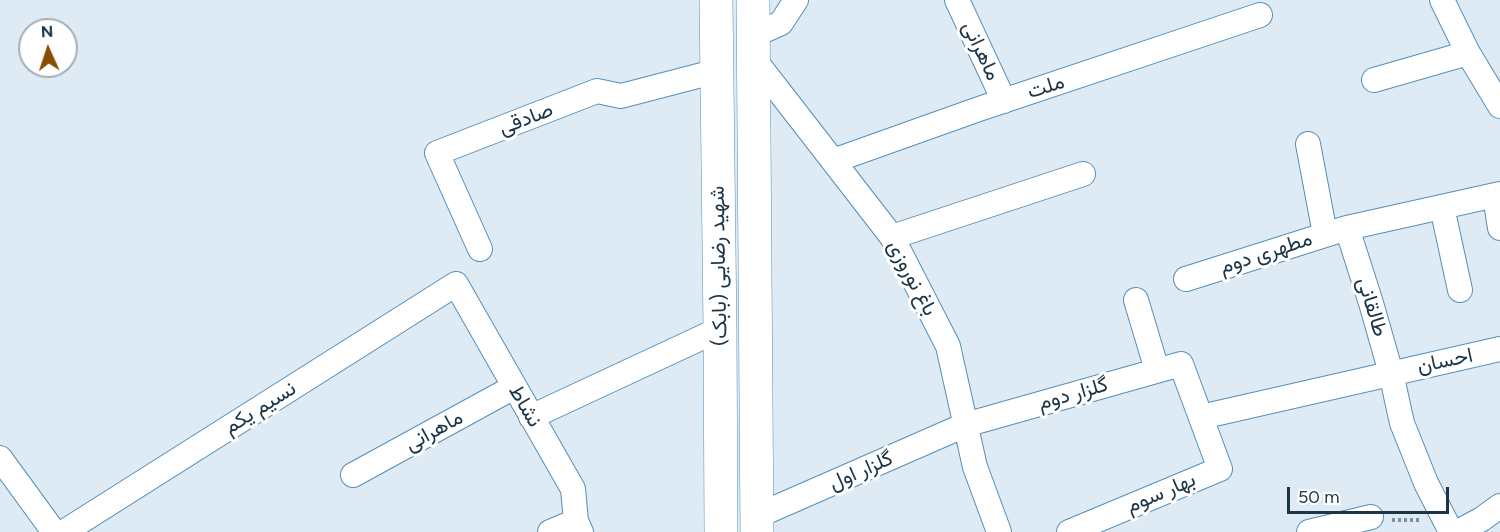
<!DOCTYPE html>
<html>
<head>
<meta charset="utf-8">
<style>
	body { margin:0 }
	#map { position:relative; width:1500px; height:532px; overflow:hidden; background:#dfebf4; font-family:Figtree,sans-serif }
	canvas { display:block }
	.north { position:absolute; left:18px; top:18px; width:60px; height:60px; box-sizing:border-box; background:#fff; border:2px solid #a4aeb5; border-radius:50%; rotate:357deg; font-size:16px; font-weight:700; line-height:24px; text-align:center; color:#1b3446 }
	.north::after { content:''; display:block; margin:auto; width:21px; height:27px; background:#874d04; clip-path:polygon(50% 0,100% 100%,50% 72%,0 100%) }
	.scale { position:absolute; left:1287px; top:487px; width:162px; height:27px; box-sizing:border-box; border:3px solid #1b3446; border-top:0; padding-left:8px; font-size:18px; line-height:21px; white-space:nowrap; color:#1b3446; -webkit-text-stroke:4px #fff; paint-order:stroke }
</style>
</head>
<body>
<div id="map">
<canvas width="1500" height="532"></canvas>
<div class="north">N</div>
<div class="scale">50 m</div>
</div>
<script>
const ctx = document.querySelector('canvas').getContext('2d');
ctx.lineJoin = 'round';
const shape = rows => new Path2D(rows.map(r => 'M' + r).join(''));
function trace(path, color, width, dash) { ctx.strokeStyle = color; ctx.lineWidth = width; ctx.lineCap = dash ? 'butt' : 'round'; ctx.setLineDash(dash || []); ctx.stroke(path); }
function write(font, color, halo, rows, align = 'center') {
  ctx.font = font + ' Figtree,Vazirmatn,sans-serif'; ctx.lineWidth = 6; ctx.setLineDash([]); ctx.textBaseline = 'middle'; ctx.strokeStyle = halo; ctx.fillStyle = color; for (const [text, x, y, turn = 0] of rows) {
    ctx.save(); ctx.translate(x, y); ctx.rotate((+turn || 0) * Math.PI / 180); ctx.textAlign = isNaN(turn) ? turn : align; if (halo) ctx.strokeText(text, 0, 0); ctx.fillText(text, 0, 0); ctx.restore();
  }
}
const path = shape([
	[1392,520,1421,520]
]);
const minor = shape([
	[957,0,1004,101],
	[1442,0,1468,53,1500,106],
	[754,35,781,23,796,0],
	[754,59,892,237,948,346,975,467,999,532],
	[1374,80,1468,53],
	[1308,144,1325,234],
	[833,161,979,109,1260,15],
	[1495,196,1500,228],
	[1442,207,1460,290],
	[1347,228,1371,303,1391,373,1402,423,1426,483,1451,532],
	[892,237,1083,174],
	[480,249,437,153,597,91,621,96,717,71],
	[1186,279,1347,228,1500,194],
	[1136,300,1157,370],
	[531,417,720,329],
	[1201,417,1500,349],
	[0,458,54,532],
	[353,475,514,387],
	[757,516,965,425,1181,364,1220,469,1069,532],
	[64,532,456,284,573,489,576,521,581,532],
	[550,532,576,521],
	[1309,532,1371,517],
	[1458,532,1482,519,1500,506]
]);
const secondary = shape([
	[716,0,720,329,721,532],
	[753,0,757,532]
]);
const streetNames = [
	["ماهرانی",981,51,65],
	["ملت",1046,87,-18],
	["صادقی",526,119,-21],
	["مطهری دوم",1266,253,-18],
	["شهید رضایی (بابک)",719,266,-91],
	["باغ نوروزی",912,278,62],
	["طالقانی",1372,307,73],
	["احسان",1445,361,-12],
	["گلزار دوم",1073,394,-16],
	["نشاط",525,406,60],
	["نسیم یکم",260,408,-32],
	["ماهرانی",434,431,-29],
	["گلزار اول",861,471,-24],
	["بهار سوم",1161,493,-23]
];
trace(minor, '#548fba', 26);
trace(secondary, '#548fba', 34);
trace(path, '#7f919e', 4, [3, 3]);
trace(minor, '#fff', 24);
trace(secondary, '#fff', 33);
write('21px', '#1b3446', '#fff', streetNames);
</script>
</body>
</html>
